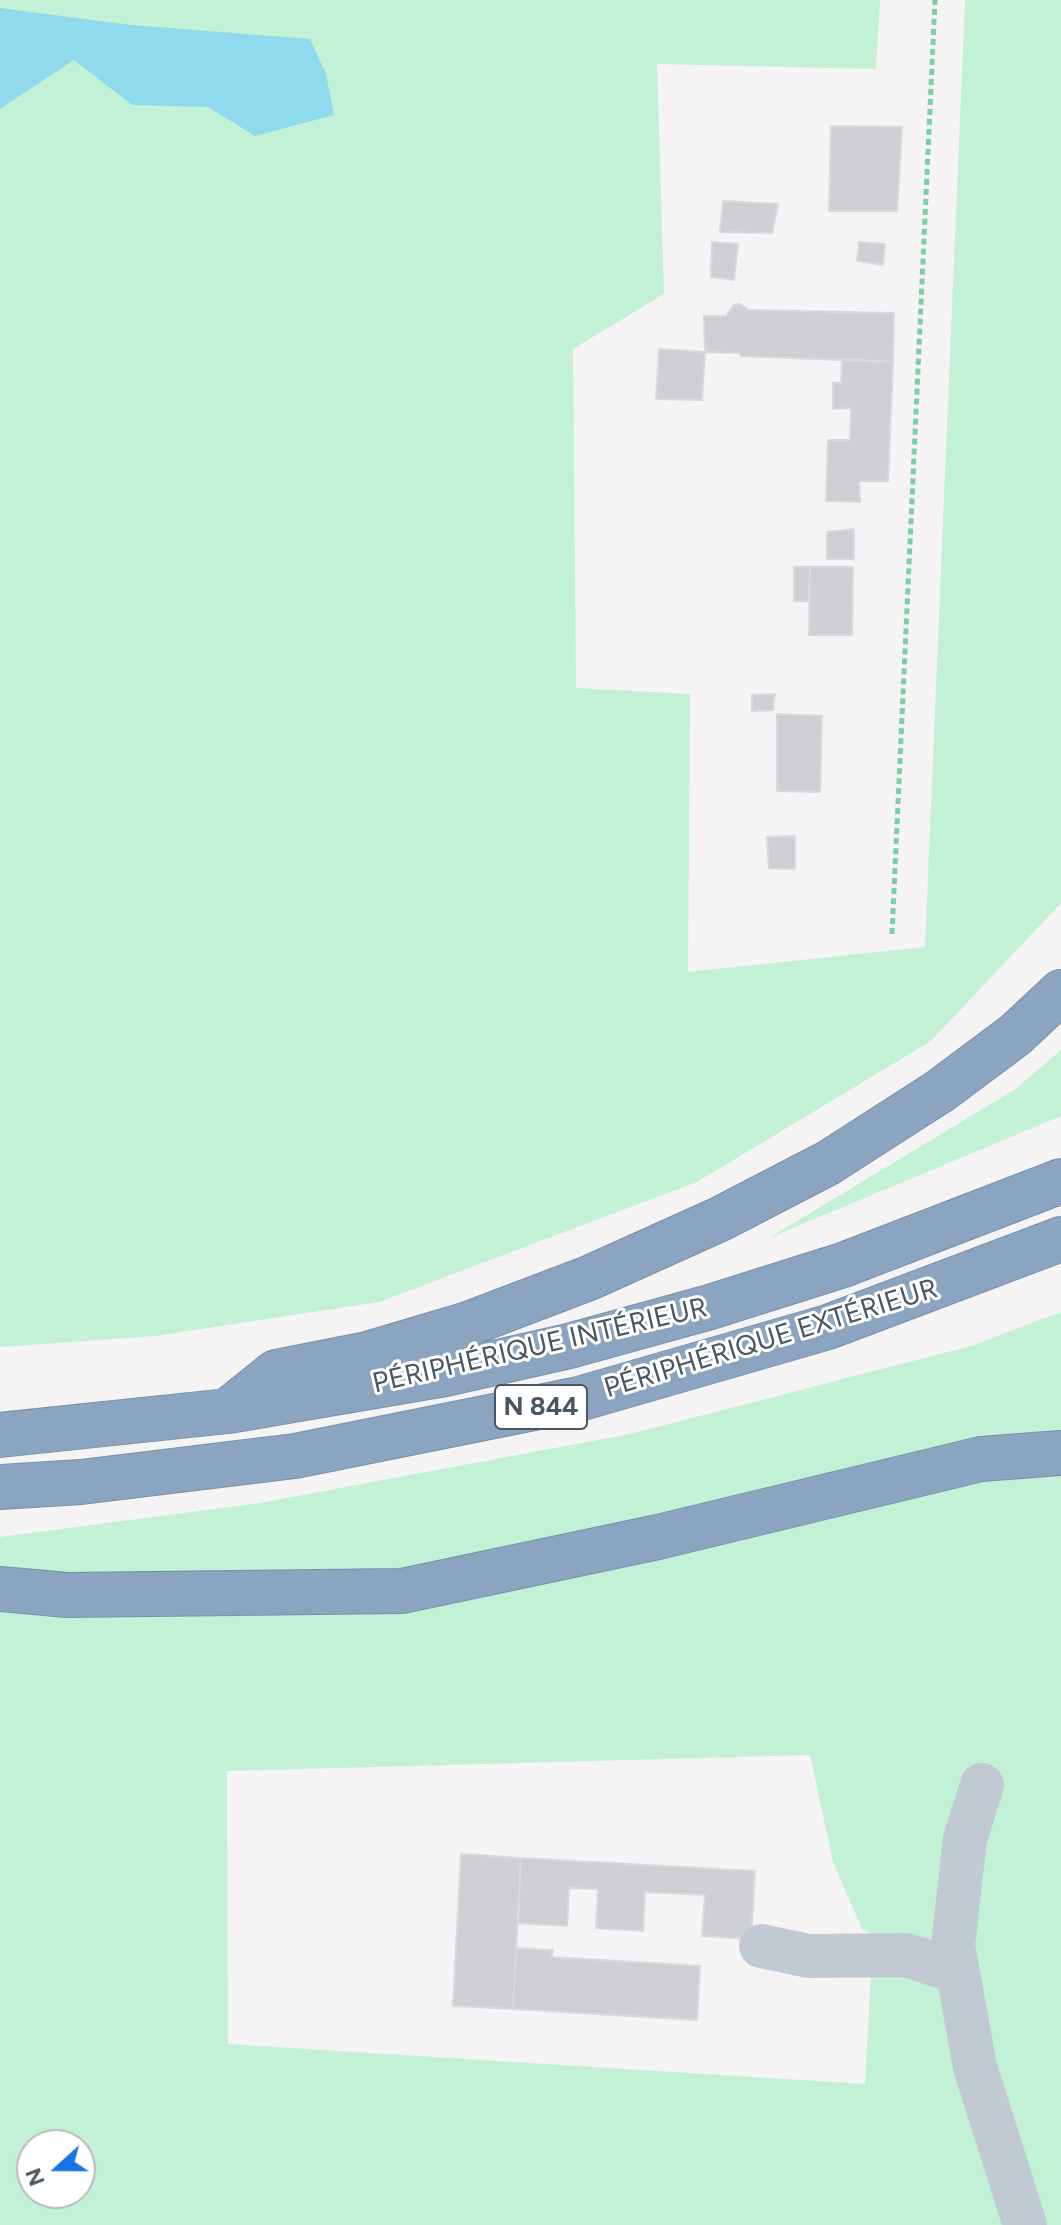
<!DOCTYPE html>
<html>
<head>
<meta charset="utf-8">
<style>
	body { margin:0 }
	#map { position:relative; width:1061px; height:2225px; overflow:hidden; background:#f5f3f3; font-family:Figtree,sans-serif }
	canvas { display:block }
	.north { position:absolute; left:16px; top:2129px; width:80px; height:80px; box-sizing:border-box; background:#fff; border:2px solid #b7bbc0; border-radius:50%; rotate:249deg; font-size:22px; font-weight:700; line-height:32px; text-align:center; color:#4a5661 }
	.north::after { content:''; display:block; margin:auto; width:28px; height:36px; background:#1a73e8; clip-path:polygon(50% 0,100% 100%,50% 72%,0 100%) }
</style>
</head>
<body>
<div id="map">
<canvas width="1061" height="2225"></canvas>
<div class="north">N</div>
</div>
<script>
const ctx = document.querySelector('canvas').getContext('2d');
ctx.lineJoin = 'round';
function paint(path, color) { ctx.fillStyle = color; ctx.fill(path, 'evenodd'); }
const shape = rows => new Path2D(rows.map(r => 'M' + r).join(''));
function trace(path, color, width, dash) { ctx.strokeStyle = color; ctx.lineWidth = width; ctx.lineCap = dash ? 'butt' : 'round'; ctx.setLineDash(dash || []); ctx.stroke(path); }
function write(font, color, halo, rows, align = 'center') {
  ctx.font = font + ' Figtree,sans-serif'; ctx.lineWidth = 6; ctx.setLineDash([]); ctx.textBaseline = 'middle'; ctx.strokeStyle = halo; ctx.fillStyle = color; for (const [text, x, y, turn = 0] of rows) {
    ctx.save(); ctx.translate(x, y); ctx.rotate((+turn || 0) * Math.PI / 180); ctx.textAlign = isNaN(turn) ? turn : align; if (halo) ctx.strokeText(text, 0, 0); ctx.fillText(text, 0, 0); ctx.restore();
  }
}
const green = shape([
	[0,0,880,0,876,69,657,64,664,294,573,349,576,688,690,694,688,972,925,947,965,0,1061,0,1061,903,931,1041,697,1182,379,1302,155,1336,0,1347],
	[1061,1050,1061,1116,769,1238,1014,1090],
	[1061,1312,1061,2225,0,2225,0,1537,260,1503,630,1434,971,1346],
	[810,1755,833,1862,862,1929,873,1934,865,2084,228,2044,227,1771],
	[32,2145,80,2145,80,2193,32,2193]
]);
const water = shape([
	[0,8,131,25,310,39,326,74,334,115,255,136,208,107,132,105,74,60,0,109]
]);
const building = shape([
	[831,126,902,127,897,211,829,211,831,126],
	[723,201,778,204,772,233,720,232,723,201],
	[712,242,738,244,734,280,711,277,712,242],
	[859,242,885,244,883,265,857,261,859,242],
	[740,304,748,310,894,313,893,362,741,356,740,353,705,352,704,316,726,316,734,305,740,304],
	[659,349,705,352,702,400,656,399,659,349],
	[842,359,893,362,888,481,859,481,860,502,826,501,828,440,850,440,851,408,833,409,833,383,841,383,842,359],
	[854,529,854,559,827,559,827,532,854,529],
	[794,567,810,567,809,601,794,601,794,567],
	[810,567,853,567,852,635,809,635,810,567],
	[775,694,773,710,752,711,752,695,775,694],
	[777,714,822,716,820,792,777,791,777,714],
	[795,836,795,869,769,868,767,837,795,836],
	[461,1854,521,1858,513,2009,453,2006,461,1854],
	[521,1858,755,1871,751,1939,702,1936,705,1895,645,1892,643,1931,596,1928,598,1889,569,1888,567,1926,518,1923,521,1858],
	[516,1948,553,1950,552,1957,700,1966,697,2020,513,2009,516,1948]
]);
const path = shape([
	[892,934,935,0]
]);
const minor = shape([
	[982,1785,965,1839,953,1945,975,2067,1025,2225],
	[761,1946,809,1956,906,1955,958,1972]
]);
const highway = shape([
	[230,1409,276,1372,367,1354,468,1324,589,1278,720,1219,828,1163,940,1091,1015,1035,1061,992],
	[0,1435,228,1411,445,1374,569,1346,710,1307,843,1265,1061,1181],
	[0,1487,81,1482,295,1456,579,1399,828,1327,1061,1239],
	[0,1589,67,1595,402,1591,658,1537,981,1459,1061,1453]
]);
const shields = [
	[541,1407,92]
];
const shieldNames = [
	["N 844",541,1407]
];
const streetNames = [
	["PÉRIPHÉRIQUE EXTÉRIEUR",771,1339,-17],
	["PÉRIPHÉRIQUE INTÉRIEUR",540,1346,-13]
];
paint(green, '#c3f1d5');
paint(water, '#90daee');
paint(building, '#cdcfd5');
trace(building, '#d7d9de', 2);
trace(highway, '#7690ad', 46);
trace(path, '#7ad0a6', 5, [6, 4]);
trace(minor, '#c1cad2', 44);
trace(highway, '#8ba5c1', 44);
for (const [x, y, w] of shields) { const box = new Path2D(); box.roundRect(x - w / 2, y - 22, w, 44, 6); ctx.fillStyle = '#fff'; ctx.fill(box); trace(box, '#4a5661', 2); }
write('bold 26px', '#4a5661', null, shieldNames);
write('28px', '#4a5661', '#fff', streetNames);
</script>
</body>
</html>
